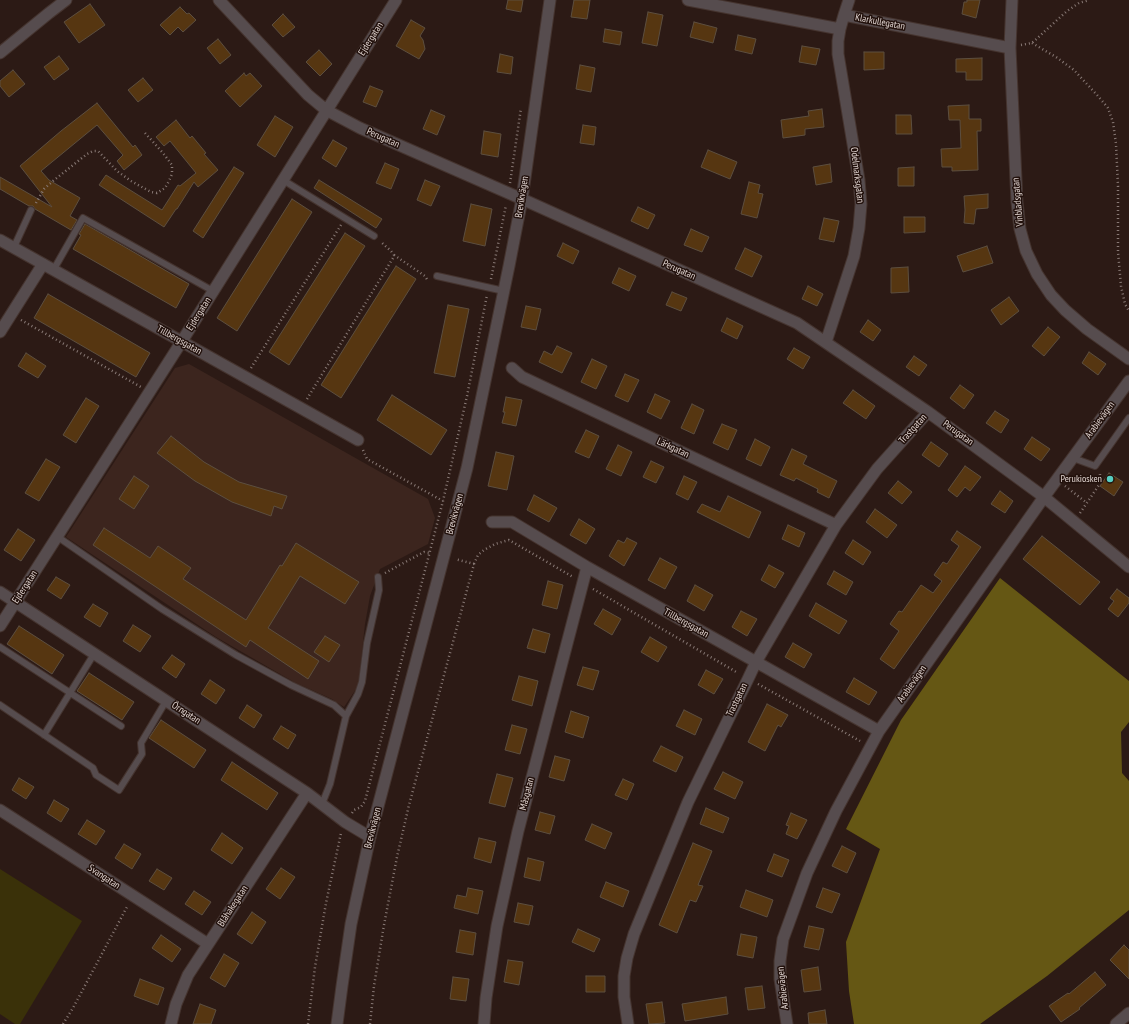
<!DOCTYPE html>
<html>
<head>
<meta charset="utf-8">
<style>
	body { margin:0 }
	canvas { display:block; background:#2c1a15 }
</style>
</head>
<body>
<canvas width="1129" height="1024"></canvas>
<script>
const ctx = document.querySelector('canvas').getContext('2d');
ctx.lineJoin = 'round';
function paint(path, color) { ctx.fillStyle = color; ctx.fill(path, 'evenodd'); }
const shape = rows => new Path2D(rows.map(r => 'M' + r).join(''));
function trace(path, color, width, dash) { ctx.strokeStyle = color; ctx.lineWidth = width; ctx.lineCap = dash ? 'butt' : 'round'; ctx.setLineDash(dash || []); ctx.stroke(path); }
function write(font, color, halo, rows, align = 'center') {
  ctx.font = font + ' "PT Sans Narrow",sans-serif'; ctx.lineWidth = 3; ctx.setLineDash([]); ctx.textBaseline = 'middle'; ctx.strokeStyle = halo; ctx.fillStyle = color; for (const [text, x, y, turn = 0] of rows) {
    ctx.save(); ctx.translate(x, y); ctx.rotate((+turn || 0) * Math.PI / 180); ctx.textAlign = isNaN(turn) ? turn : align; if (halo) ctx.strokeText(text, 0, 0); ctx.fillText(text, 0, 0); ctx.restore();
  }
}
const built = shape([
	[189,364,428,499,435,518,428,544,380,569,370,596,365,624,358,686,344,707,332,699,294,682,216,637,66,537,175,368]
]);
const green = shape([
	[0,869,82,921,20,1024,15,1024,0,1014]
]);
const forest = shape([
	[1000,578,1129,681,1129,722,1121,732,1122,773,1129,781,1129,910,1047,976,980,1024,854,1024,849,991,846,942,880,849,846,829,901,720]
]);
const building = shape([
	[508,0,523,0,521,12,506,9,508,0],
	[574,0,590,0,587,19,571,17,574,0],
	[967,0,980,0,976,18,962,14,964,2,967,2,967,0],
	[90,4,105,25,79,43,64,22,90,4],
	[180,7,187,14,189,13,196,20,183,32,178,27,170,35,160,25,180,7],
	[648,12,663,15,657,46,642,43,648,12],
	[283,14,295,27,283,37,272,25,283,14],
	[411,20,425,28,420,36,423,40,425,49,419,59,396,46,411,20],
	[694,22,717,28,713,43,690,37,694,22],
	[605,29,622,32,620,45,603,42,605,29],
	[738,35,756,39,752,54,735,50,738,35],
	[218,39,231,55,220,64,207,48,218,39],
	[802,46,820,49,816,65,799,62,802,46],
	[319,50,332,64,320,76,306,62,319,50],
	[864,52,884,52,884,69,864,70,864,52],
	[500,54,513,57,511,74,497,72,500,54],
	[59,56,69,69,54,80,44,67,59,56],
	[982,58,982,80,966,80,966,72,956,72,956,59,982,58],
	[580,65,595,68,591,92,576,89,580,65],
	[13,70,25,84,9,97,0,86,0,81,13,70],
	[244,73,246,76,250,73,262,86,240,107,225,91,244,73],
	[143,78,153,90,138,102,128,90,143,78],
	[370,86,383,91,376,107,363,102,370,86],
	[97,103,133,147,135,145,142,155,124,170,117,161,123,155,97,125,41,171,49,180,80,198,70,216,77,220,71,230,35,209,33,206,29,206,0,189,0,177,52,207,20,166,61,131,97,103],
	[969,105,969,119,981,119,981,131,977,131,978,170,952,171,952,167,942,167,941,149,961,148,960,120,949,120,948,106,969,105],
	[822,109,824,127,805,129,805,135,783,138,781,120,809,116,808,111,822,109],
	[431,110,445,116,437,135,423,129,431,110],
	[896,115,911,115,912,134,896,134,896,115],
	[275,116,293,127,275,157,257,145,275,116],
	[176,120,190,138,192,136,206,153,204,154,218,170,198,187,194,182,177,209,176,209,164,227,99,185,106,175,162,210,178,185,180,186,196,173,170,141,164,146,156,137,176,120],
	[583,125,596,127,594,145,580,143,583,125],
	[484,131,501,134,498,157,481,154,484,131],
	[333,140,347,148,336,167,322,158,333,140],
	[708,150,737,162,730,179,701,167,708,150],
	[385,163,399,169,391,189,376,183,385,163],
	[830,164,832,182,816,185,813,167,830,164],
	[234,167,244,173,203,238,193,231,234,167],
	[914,167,914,186,898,186,898,168,914,167],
	[319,180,382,219,376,228,314,188,319,180],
	[425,180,440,186,431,206,417,200,425,180],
	[749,182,760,185,758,193,763,194,757,218,741,214,749,182],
	[988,194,988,208,976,209,974,224,964,223,965,210,964,196,988,194],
	[292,199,312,212,237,331,217,318,292,199],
	[471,204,492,209,485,246,463,241,471,204],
	[638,207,655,215,648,229,631,221,638,207],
	[904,217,925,217,925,232,904,233,904,217],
	[824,218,839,221,834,242,819,239,824,218],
	[85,224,189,284,176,308,73,249,81,235,79,234,85,224],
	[691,229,709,237,702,252,684,245,691,229],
	[345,233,365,246,289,365,269,352,345,233],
	[563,243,579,251,573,264,557,256,563,243],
	[987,246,993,263,963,272,957,256,987,246],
	[745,248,762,256,752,277,735,269,745,248],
	[396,266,416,279,341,398,321,385,396,266],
	[908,267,909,292,891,293,891,268,908,267],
	[619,268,636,276,629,291,612,283,619,268],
	[808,286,823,294,817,306,802,299,808,286],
	[672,292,687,298,681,311,666,305,672,292],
	[48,294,150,353,136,377,34,318,48,294],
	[1009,297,1019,311,1001,325,991,310,1009,297],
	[448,305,469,309,455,377,434,373,448,305],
	[526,306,541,309,536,330,521,327,526,306],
	[727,318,743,326,737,339,721,331,727,318],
	[868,320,881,330,873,341,860,332,868,320],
	[1048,327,1060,337,1044,356,1032,346,1048,327],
	[557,346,572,353,562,373,539,362,544,351,552,355,557,346],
	[794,348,810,357,803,369,787,359,794,348],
	[1089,352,1106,364,1098,375,1082,363,1089,352],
	[26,353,46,366,38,378,18,366,26,353],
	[914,356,927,365,919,376,906,367,914,356],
	[592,359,607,366,596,389,581,382,592,359],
	[625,374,639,380,628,402,615,396,625,374],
	[960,385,974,395,964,409,950,398,960,385],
	[853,390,875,406,866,419,843,403,853,390],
	[655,394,670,401,661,419,647,412,655,394],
	[392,395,447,430,431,455,377,420,392,395],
	[506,397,522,400,516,426,502,423,505,412,503,412,506,397],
	[86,398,99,406,76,443,63,435,86,398],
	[692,404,704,410,694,434,681,428,692,404],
	[995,411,1009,420,1001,433,986,423,995,411],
	[722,424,737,430,728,450,713,443,722,424],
	[586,430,599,436,589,458,575,452,586,430],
	[171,436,204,462,239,482,287,496,282,509,274,506,271,516,232,502,195,481,157,453,171,436],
	[1032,437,1050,449,1041,461,1024,449,1032,437],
	[755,439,770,447,761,466,746,459,755,439],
	[931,442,948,454,939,467,922,455,931,442],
	[618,445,632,452,621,476,606,469,618,445],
	[792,449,807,456,803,464,837,481,829,498,817,492,818,489,796,478,794,481,780,475,792,449],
	[496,452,514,456,507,490,488,486,496,452],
	[46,459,60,467,39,501,25,493,46,459],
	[651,461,664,467,656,483,643,477,651,461],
	[965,466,981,477,970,491,965,487,957,497,948,490,965,466],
	[1109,473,1123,482,1114,496,1100,486,1109,473],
	[134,476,149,486,134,509,119,499,134,476],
	[684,476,697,482,688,500,676,494,684,476],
	[898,481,912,492,902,504,888,493,898,481],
	[1000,491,1013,501,1005,513,991,504,1000,491],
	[534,495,557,508,549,522,527,510,534,495],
	[728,496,761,512,749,538,697,512,702,504,720,512,728,496],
	[875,509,897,525,887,538,866,522,875,509],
	[579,519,595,529,586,544,570,535,579,519],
	[788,525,805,533,799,547,782,539,788,525],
	[104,528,150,558,158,546,191,568,183,579,246,620,280,565,282,566,296,543,359,582,345,604,300,576,268,628,319,661,308,679,250,640,246,647,93,545,104,528],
	[18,529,35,540,21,561,4,550,18,529],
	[957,531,981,547,894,669,880,659,899,631,890,624,899,611,902,612,921,585,933,593,942,581,934,575,943,562,947,564,959,546,951,540,957,531],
	[1042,536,1100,582,1080,605,1023,559,1042,536],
	[627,538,637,543,624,566,609,556,618,540,624,543,627,538],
	[853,540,871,552,863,565,845,553,853,540],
	[660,558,677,567,665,589,648,580,660,558],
	[769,565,784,573,775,588,761,580,769,565],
	[834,571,853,582,846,595,827,584,834,571],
	[56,577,70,585,61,599,47,590,56,577],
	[548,581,563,585,557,609,542,605,548,581],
	[695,585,713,595,704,611,687,601,695,585],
	[1117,589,1129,598,1129,603,1118,617,1108,609,1114,601,1110,598,1117,589],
	[816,603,847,621,839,634,809,616,816,603],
	[93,604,108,613,100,627,84,617,93,604],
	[603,609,621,619,612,635,594,624,603,609],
	[741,611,757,619,747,636,732,627,741,611],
	[133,625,151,636,140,652,123,641,133,625],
	[19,626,64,655,52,674,7,644,19,626],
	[533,629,550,634,545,653,527,648,533,629],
	[325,636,340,645,329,662,314,652,325,636],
	[650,637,667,647,658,662,641,652,650,637],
	[793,643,812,654,804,668,785,657,793,643],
	[172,655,185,664,176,678,162,668,172,655],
	[583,667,599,671,593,690,577,685,583,667],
	[706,670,723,679,714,694,698,685,706,670],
	[89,673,134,702,122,720,77,691,89,673],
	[519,676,538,681,532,706,512,700,519,676],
	[854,678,877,692,869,705,846,692,854,678],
	[210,680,225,690,216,704,201,694,210,680],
	[767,704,788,715,781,727,778,725,765,751,748,742,767,704],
	[247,705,262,715,254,728,239,718,247,705],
	[684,710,702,719,695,735,676,726,684,710],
	[571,711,589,717,583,738,565,732,571,711],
	[161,720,206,750,194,768,149,738,161,720],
	[512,725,527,729,520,754,505,750,512,725],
	[281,726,296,735,288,749,273,739,281,726],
	[661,746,683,757,676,772,653,761,661,746],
	[555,756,570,760,564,781,549,777,555,756],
	[232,762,278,793,267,810,221,780,232,762],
	[723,772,743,782,735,799,714,789,723,772],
	[497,774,513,778,505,807,489,803,497,774],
	[19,778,34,787,26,799,12,790,19,778],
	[623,779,634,784,627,800,615,795,623,779],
	[54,800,69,809,61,822,47,813,54,800],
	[706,808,729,818,723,833,700,824,706,808],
	[540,812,555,816,550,834,535,830,540,812],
	[791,813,807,820,797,839,786,834,789,826,786,825,791,813],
	[87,820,105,831,96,845,78,834,87,820],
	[592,824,612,833,605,849,585,840,592,824],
	[222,833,243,848,232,864,211,850,222,833],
	[479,838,496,842,491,863,474,858,479,838],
	[693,843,712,851,698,885,703,886,696,902,690,900,677,933,659,925,693,843],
	[124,844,141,854,132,869,115,858,124,844],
	[842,846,856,853,847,873,832,866,842,846],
	[774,854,789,860,782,877,767,871,774,854],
	[528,858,544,862,540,881,524,877,528,858],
	[281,868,295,877,280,899,266,889,281,868],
	[157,869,172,878,164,890,149,881,157,869],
	[606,882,629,891,623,907,600,897,606,882],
	[468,888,483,891,478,914,454,908,457,895,466,897,468,888],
	[823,888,840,894,832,913,816,907,823,888],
	[746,890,773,900,767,917,740,907,746,890],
	[194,891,211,902,202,915,185,904,194,891],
	[518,903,533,906,529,925,514,922,518,903],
	[252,912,266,922,252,944,237,934,252,912],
	[809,926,824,929,819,950,804,947,809,926],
	[578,929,600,939,594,952,572,942,578,929],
	[460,930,476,933,473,955,456,952,460,930],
	[741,934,757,937,753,958,737,955,741,934],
	[161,935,181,949,172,962,152,948,161,935],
	[1124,945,1129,950,1129,979,1110,960,1124,945],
	[224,954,239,963,225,987,210,978,224,954],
	[508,960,523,962,519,985,504,982,508,960],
	[818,967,821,990,804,992,801,970,818,967],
	[1095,972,1106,985,1079,1008,1080,1009,1061,1022,1049,1006,1068,993,1069,994,1095,972],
	[586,976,605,976,605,992,586,992,586,976],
	[453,977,469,979,466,1001,450,999,453,977],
	[140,979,164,988,158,1005,134,996,140,979],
	[762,986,765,1008,748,1010,745,988,762,986],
	[726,997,728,1014,685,1021,682,1004,726,997],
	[662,1002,665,1023,649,1024,646,1004,662,1002],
	[200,1004,216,1010,211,1024,193,1024,200,1004],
	[825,1010,827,1024,809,1024,808,1013,825,1010]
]);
const path = shape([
	[1032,43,1056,57,1074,70,1098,96,1108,108,1113,122,1116,144,1118,186,1118,252,1121,286,1125,304,1129,311],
	[1021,45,1032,43,1067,11,1079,3,1089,0],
	[510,183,521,108],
	[36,203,44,189,53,181,87,154,93,151,98,151,117,171,131,181,151,192,157,193,165,188,169,181,172,174,172,165,163,153,145,133],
	[394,255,425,276,428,281],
	[491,279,506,205],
	[21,320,141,387],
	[251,368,341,225],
	[307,399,393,258,394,255,391,251,381,242],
	[363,450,367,459,443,501],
	[1065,486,1087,503],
	[1080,513,1099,485,1100,474],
	[474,564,478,555,484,550,495,544,509,540,573,577],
	[385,573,424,552,430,553],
	[593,589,738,673],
	[758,684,860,741],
	[352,813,354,810,361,807,365,801,443,501,467,396,487,295],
	[63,1024,73,1008,128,905],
	[308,1024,315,967,326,903,341,833],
	[370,1024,374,986,384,925,397,857,409,805,474,564,455,559]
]);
const service = shape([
	[283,180,374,236],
	[14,247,31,210],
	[54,269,83,218,213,291],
	[437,276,504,291],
	[1073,458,1095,466,1129,418],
	[58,537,162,609,236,655,291,685,334,705,346,716,358,694,362,682,367,643,379,590,378,577],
	[0,647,121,726],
	[0,705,93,768,96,775,119,790,142,754,141,743,166,701],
	[44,735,94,654],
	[322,804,330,784,346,716]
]);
const minor = shape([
	[219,0,308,95,326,110,360,128,522,199,797,323,928,412,1044,497,1129,567],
	[688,0,840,29,844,15,1010,48],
	[1012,0,1010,48,1017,202,1020,229,1026,251,1037,274,1051,295,1065,310,1087,329,1129,359],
	[844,15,849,0],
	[0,53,49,13,66,0],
	[0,240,358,440],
	[0,332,43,264],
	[826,342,854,256,859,228,861,204,859,180,838,54,838,41,840,29],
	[512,368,522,377,836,525],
	[492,522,512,522,587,567,879,731],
	[0,592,307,793,345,822,370,837],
	[0,626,182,341,396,0],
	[0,810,208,944],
	[171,1024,176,1004,188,975,307,793],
	[484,1024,486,998,497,926,518,831,587,567],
	[628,1024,624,997,624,976,627,958,634,934,688,802,748,679,756,662,836,525,877,469,928,412],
	[787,1024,780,979,780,961,783,939,807,873,836,811,879,731,1044,497,1129,381],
	[1116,1024,1129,1013]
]);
const tertiary = shape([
	[337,1024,342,986,351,924,370,837,467,468,509,266,522,199,550,0]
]);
const markers = [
	[1110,479,4,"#57cec2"]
];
const streetNames = [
	["Klarkullegatan",880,22,11],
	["Ejdergatan",371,39,-58],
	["Perugatan",383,138,24],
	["Odelmarksgatan",857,175,83],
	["Brevikvägen",522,197,-81],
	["Vinbladsgatan",1018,202,-95],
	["Perugatan",679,270,24],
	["Ejdergatan",199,314,-58],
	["Tillbergsgatan",179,340,29],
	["Arabievägen",1100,420,-54],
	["Trastgatan",913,429,-48],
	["Perugatan",958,433,36],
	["Lärkgatan",673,448,25],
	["Brevikvägen",455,514,-75],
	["Ejdergatan",25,587,-57],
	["Tillbergsgatan",686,623,29],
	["Arabievägen",912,684,-55],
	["Trastgatan",737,700,-64],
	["Örngatan",186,713,33],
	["Måsgatan",527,794,-76],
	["Brevikvägen",373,828,-76],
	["Svangatan",104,877,33],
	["Blåhakegatan",233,906,-57],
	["Arabievägen",783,988,-96]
];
const poiNames = [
	["Perukiosken",1102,479]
];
paint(built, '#3c251e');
paint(green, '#3a3109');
paint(forest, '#655714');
paint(building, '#563611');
trace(building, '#5c4e3f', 1);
trace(service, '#45342f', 8);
trace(minor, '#45342f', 13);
trace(tertiary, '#45342f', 13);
trace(path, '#887975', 2.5, [1, 3]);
trace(service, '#564c4e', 6);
trace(minor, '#564c4e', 11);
trace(tertiary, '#564c4e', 11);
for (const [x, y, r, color] of markers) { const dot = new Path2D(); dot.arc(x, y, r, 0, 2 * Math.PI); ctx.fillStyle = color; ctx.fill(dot); trace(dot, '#22110c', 1.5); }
write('10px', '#e0d4d0', '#22110c', streetNames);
write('10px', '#e0d4d0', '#22110c', poiNames, 'right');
</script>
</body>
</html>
